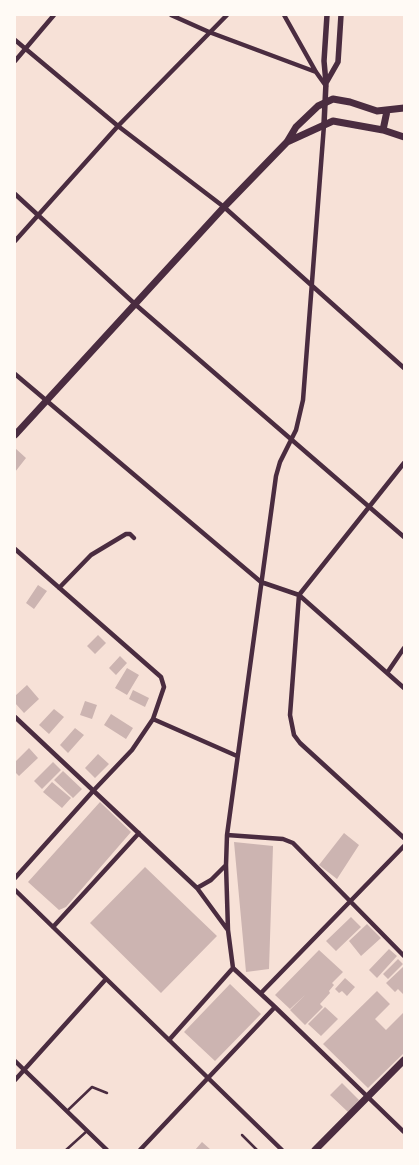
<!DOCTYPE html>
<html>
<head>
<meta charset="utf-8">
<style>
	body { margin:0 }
	#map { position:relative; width:419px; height:1165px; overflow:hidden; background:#f7e1d7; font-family:"Roboto Condensed",sans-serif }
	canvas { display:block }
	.frame { position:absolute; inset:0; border:16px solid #fffaf5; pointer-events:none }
</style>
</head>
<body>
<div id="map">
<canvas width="419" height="1165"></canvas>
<div class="frame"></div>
</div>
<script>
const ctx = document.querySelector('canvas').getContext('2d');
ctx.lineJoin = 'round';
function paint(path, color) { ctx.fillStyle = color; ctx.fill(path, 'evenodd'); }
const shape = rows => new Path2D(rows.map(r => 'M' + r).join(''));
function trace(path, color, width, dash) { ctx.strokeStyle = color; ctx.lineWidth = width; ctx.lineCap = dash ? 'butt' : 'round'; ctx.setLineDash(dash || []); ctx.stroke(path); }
const building = shape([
	[15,448,26,458,15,472],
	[38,585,47,591,34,609,26,603],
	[98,635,106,643,95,654,87,646],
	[120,656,127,663,116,675,109,668],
	[127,668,139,675,127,695,115,688],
	[27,685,39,699,24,713,15,703,15,696],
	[133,690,149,698,145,707,129,699],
	[85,701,97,705,92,719,80,715],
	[54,709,64,717,49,734,39,725],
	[111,714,133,728,126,739,104,725],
	[75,728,84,735,68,753,60,745],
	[29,748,38,758,19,776,15,772,15,762],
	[98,754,109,764,95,778,85,768],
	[53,762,61,770,42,789,34,781],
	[63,771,82,789,73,798,54,780],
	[52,782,71,798,62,808,43,792],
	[100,802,131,832,66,907,59,910,28,882],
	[344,833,359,845,337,879,319,865],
	[234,842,273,846,269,969,246,972],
	[145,867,217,936,161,993,90,923],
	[351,917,361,927,336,951,326,941],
	[367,924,381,938,361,956,349,941],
	[389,949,397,956,377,978,369,970],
	[319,950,343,972,332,983,334,985,329,991,330,993,320,1004,323,1007,305,1025,290,1010,305,995,290,1009,275,995],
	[398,959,403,964,388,979,383,974],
	[404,966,404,993,403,994,398,989,395,992,386,983],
	[345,978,355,987,347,996,342,991,339,993,335,989],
	[230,984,261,1014,215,1061,184,1032],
	[377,991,390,1004,375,1019,386,1030,404,1012,404,1053,368,1088,323,1044],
	[325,1007,338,1019,321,1036,308,1024],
	[342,1083,359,1100,348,1112,330,1095],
	[202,1142,211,1150,195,1150]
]);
const service = shape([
	[67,1111,92,1087,107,1093],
	[242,1135,257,1150],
	[66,1150,87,1131]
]);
const minor = shape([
	[171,15,209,32,316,72],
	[284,15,316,72,326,86],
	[15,40,118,126,224,207,404,368],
	[15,61,54,15],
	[15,194,136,305,404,537],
	[15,241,118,126,227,15],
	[15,374,261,582,299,595,404,688],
	[404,463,299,595,290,715,294,735,300,743,404,838],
	[15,549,161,677,164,687,153,719,132,750,94,790,15,878],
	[59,588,91,555,126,534,130,534,134,538],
	[387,673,404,648],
	[15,717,197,888,227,929],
	[153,719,237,756],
	[227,835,283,839,293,843,404,956],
	[197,888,211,880,226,865],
	[15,890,282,1150],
	[53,927,139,833],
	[233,968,228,930,226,865,227,835,276,476,280,462,296,430,303,400,324,125],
	[233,968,275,1007,404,1132],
	[261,993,404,846],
	[169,1040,233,968],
	[15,1061,107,1150],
	[15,1080,106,979],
	[140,1150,275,1007]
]);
const tertiary = shape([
	[326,83,338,62,341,15],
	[324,124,326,83,324,61,327,15]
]);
const primary = shape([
	[383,130,387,111],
	[287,142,333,121,383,130,404,137],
	[15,435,224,207,287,142,296,127,318,106,333,99,350,102,377,111,404,108],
	[315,1150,404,1060]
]);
paint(building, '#ccb4b1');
trace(service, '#4a2c40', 2.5);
trace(minor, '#4a2c40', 4.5);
trace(tertiary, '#4a2c40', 5.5);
trace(primary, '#4a2c40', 7);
</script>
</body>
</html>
